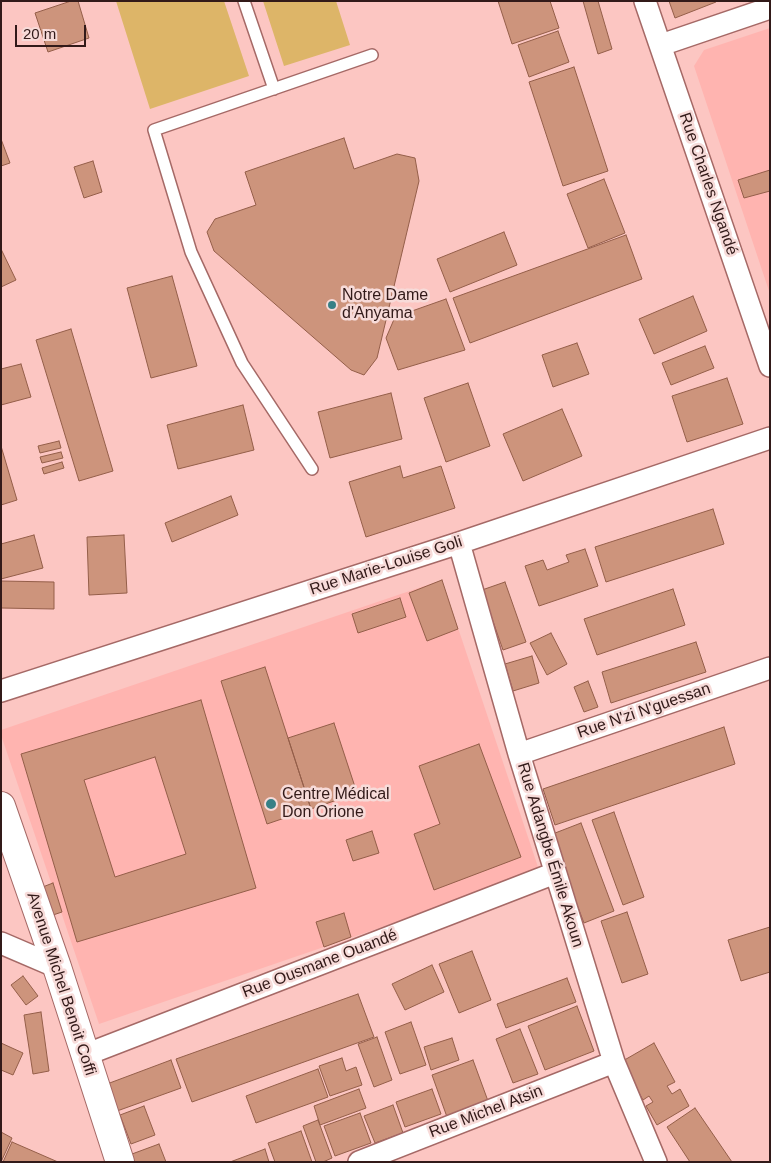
<!DOCTYPE html>
<html>
<head>
<meta charset="utf-8">
<style>
	body { margin:0 }
	#map { position:relative; width:771px; height:1163px; overflow:hidden; background:#fcc6c2; font-family:Arial,sans-serif }
	canvas { display:block }
	.frame { position:absolute; inset:0; border:2px solid #321a19; pointer-events:none }
	.scale { position:absolute; left:15px; top:25px; width:71px; height:22px; box-sizing:border-box; border:2px solid #321a19; border-top:0; padding-left:6px; font-size:15px; line-height:18px; white-space:nowrap; color:#321a19; -webkit-text-stroke:4px #f7dbd9; paint-order:stroke }
</style>
</head>
<body>
<div id="map">
<canvas width="771" height="1163"></canvas>
<div class="frame"></div>
<div class="scale">20 m</div>
</div>
<script>
const ctx = document.querySelector('canvas').getContext('2d');
ctx.lineJoin = 'round';
function paint(path, color) { ctx.fillStyle = color; ctx.fill(path, 'evenodd'); }
const shape = rows => new Path2D(rows.map(r => 'M' + r).join(''));
function trace(path, color, width, dash) { ctx.strokeStyle = color; ctx.lineWidth = width; ctx.lineCap = dash ? 'butt' : 'round'; ctx.setLineDash(dash || []); ctx.stroke(path); }
function write(font, color, halo, rows, align = 'center') {
  ctx.font = font + ' Arial,sans-serif'; ctx.lineWidth = 5; ctx.setLineDash([]); ctx.textBaseline = 'middle'; ctx.strokeStyle = halo; ctx.fillStyle = color; for (const [text, x, y, turn = 0] of rows) {
    ctx.save(); ctx.translate(x, y); ctx.rotate((+turn || 0) * Math.PI / 180); ctx.textAlign = isNaN(turn) ? turn : align; if (halo) ctx.strokeText(text, 0, 0); ctx.fillText(text, 0, 0); ctx.restore();
  }
}
const built = shape([
	[770,28,770,294,694,66,704,50],
	[442,580,540,873,99,1024,1,735,1,730]
]);
const green = shape([
	[116,1,224,1,249,76,150,109],
	[263,1,336,1,350,45,284,66]
]);
const building = shape([
	[71,1,78,1,89,38,48,52,35,13,71,1],
	[498,1,550,1,559,28,512,44,498,1],
	[583,1,598,1,612,49,598,54,583,1],
	[669,1,716,1,716,2,675,18,669,1],
	[558,31,569,62,529,77,518,45,558,31],
	[574,67,608,171,563,186,529,82,574,67],
	[344,138,354,169,397,154,415,158,419,181,377,358,364,375,351,370,214,251,207,232,215,219,256,205,245,172,344,138],
	[1,139,10,163,1,166,1,139],
	[93,161,102,192,84,198,74,167,93,161],
	[770,170,770,191,744,198,738,180,770,170],
	[604,179,625,233,588,248,567,194,604,179],
	[504,232,517,265,450,292,437,259,504,232],
	[626,235,642,279,470,343,453,298,626,235],
	[1,249,16,280,1,287,1,249],
	[172,276,197,366,151,378,127,288,172,276],
	[693,296,707,331,654,354,639,319,693,296],
	[446,299,465,350,398,370,386,338,395,317,446,299],
	[71,329,113,471,79,481,36,340,71,329],
	[577,343,589,374,553,387,542,355,577,343],
	[705,346,714,368,671,385,662,363,705,346],
	[21,364,31,397,1,405,1,369,21,364],
	[727,378,743,424,687,442,672,396,727,378],
	[468,383,490,446,446,462,424,398,468,383],
	[391,393,402,439,330,458,318,412,391,393],
	[243,405,254,450,178,469,167,425,243,405],
	[562,409,582,456,523,481,503,434,562,409],
	[59,441,61,448,40,453,38,446,59,441],
	[1,446,17,500,1,505,1,446],
	[61,452,63,458,42,463,40,457,61,452],
	[62,462,64,468,44,474,42,468,62,462],
	[400,466,403,478,441,466,455,508,366,537,349,482,400,466],
	[231,496,238,515,172,542,165,523,231,496],
	[713,509,724,544,606,582,595,547,713,509],
	[34,535,43,568,1,579,1,544,34,535],
	[124,535,127,593,89,595,87,537,124,535],
	[585,549,598,586,539,606,525,566,543,560,547,570,569,562,566,555,585,549],
	[442,580,458,629,427,641,409,593,442,580],
	[1,581,54,582,54,609,1,608,1,581],
	[505,582,526,642,503,650,482,590,505,582],
	[673,589,685,625,597,655,584,619,673,589],
	[400,598,406,617,358,633,352,614,400,598],
	[551,633,567,664,547,675,530,643,551,633],
	[696,642,706,672,611,703,602,672,696,642],
	[532,656,539,683,513,691,505,664,532,656],
	[265,667,311,809,267,824,221,681,265,667],
	[588,681,598,707,584,712,574,687,588,681],
	[201,700,256,888,77,942,21,754,201,700],
	[155,757,186,854,115,877,84,780,155,757],
	[334,723,357,793,311,809,288,738,334,723],
	[724,727,735,764,555,825,543,789,724,727],
	[479,744,521,857,434,890,414,834,440,824,419,766,479,744],
	[614,812,644,897,623,905,592,820,614,812],
	[581,823,614,911,584,923,550,835,581,823],
	[372,831,379,853,353,861,346,840,372,831],
	[53,883,62,912,44,918,35,890,53,883],
	[627,912,648,974,622,983,601,921,627,912],
	[344,913,351,937,324,947,316,922,344,913],
	[770,927,770,972,741,981,728,940,770,927],
	[472,951,491,1000,459,1013,439,964,472,951],
	[432,965,444,992,405,1010,392,984,432,965],
	[23,976,38,996,26,1005,11,985,23,976],
	[567,978,576,1002,506,1028,497,1004,567,978],
	[358,994,374,1037,192,1102,176,1059,358,994],
	[577,1006,594,1051,545,1070,528,1026,577,1006],
	[41,1012,49,1071,33,1074,24,1015,41,1012],
	[411,1022,426,1065,400,1074,385,1032,411,1022],
	[520,1029,538,1074,513,1083,496,1039,520,1029],
	[377,1037,392,1080,374,1087,358,1044,377,1037],
	[452,1038,459,1060,431,1070,424,1047,452,1038],
	[1,1043,23,1053,13,1075,1,1070,1,1043],
	[654,1043,675,1082,667,1086,672,1094,680,1089,689,1106,657,1125,646,1106,653,1102,649,1096,643,1100,621,1062,654,1043],
	[342,1058,346,1071,356,1067,362,1085,330,1096,319,1066,342,1058],
	[171,1060,181,1088,117,1111,107,1084,171,1060],
	[473,1060,488,1101,447,1117,432,1075,473,1060],
	[318,1069,328,1097,256,1123,246,1096,318,1069],
	[359,1089,366,1108,320,1125,314,1106,359,1089],
	[432,1089,441,1114,405,1127,396,1102,432,1089],
	[393,1105,403,1133,375,1143,364,1116,393,1105],
	[144,1106,155,1135,131,1144,120,1115,144,1106],
	[695,1108,732,1162,690,1162,667,1127,695,1108],
	[360,1113,371,1143,335,1156,324,1126,360,1113],
	[318,1120,332,1158,323,1162,316,1162,303,1126,318,1120],
	[301,1131,312,1162,275,1162,268,1143,301,1131],
	[1,1132,12,1138,1,1162,1,1132],
	[12,1142,58,1162,3,1162,12,1142],
	[159,1144,166,1162,134,1162,132,1154,159,1144],
	[265,1149,269,1162,230,1162,265,1149]
]);
const lane = shape([
	[244,1,274,89],
	[312,469,242,363,191,252,154,130,372,55]
]);
const street = shape([
	[645,1,770,366],
	[661,45,770,8],
	[459,543,519,754,614,1062,656,1162],
	[1,691,459,543,770,438],
	[519,754,770,668],
	[1,943,57,967],
	[85,1055,555,873],
	[359,1162,614,1062]
]);
const secondary = shape([
	[1,806,57,967,120,1162]
]);
const markers = [
	[332,305,5,"#378086"],
	[271,804,6,"#378086"]
];
const streetNames = [
	["Rue Charles Ngandé",708,184,71],
	["Rue Marie-Louise Goli",386,566,-18],
	["Rue N'zi N'guessan",644,711,-19],
	["Rue Adangbe Émile Akoun",550,855,73],
	["Rue Ousmane Ouandé",320,964,-21],
	["Avenue Michel Benoit Coffi",61,984,72],
	["Rue Michel Atsin",486,1112,-21]
];
const poiNames = [
	["Notre Dame",342,296],
	["d'Anyama",342,314],
	["Centre Médical",282,795],
	["Don Orione",282,813]
];
paint(built, '#ffb4b0');
paint(green, '#ddb568');
paint(building, '#cd947c');
trace(building, '#945e49', 1);
trace(lane, '#a56966', 14);
trace(street, '#a56966', 24);
trace(secondary, '#a56966', 30);
trace(lane, '#fff', 11);
trace(street, '#fff', 21);
trace(secondary, '#fff', 28);
for (const [x, y, r, color] of markers) { const dot = new Path2D(); dot.arc(x, y, r, 0, 2 * Math.PI); ctx.fillStyle = color; ctx.fill(dot); trace(dot, '#f7dbd9', 2); }
write('16px', '#321a19', '#f7dbd9', streetNames);
write('16px', '#321a19', '#f7dbd9', poiNames, 'left');
</script>
</body>
</html>
